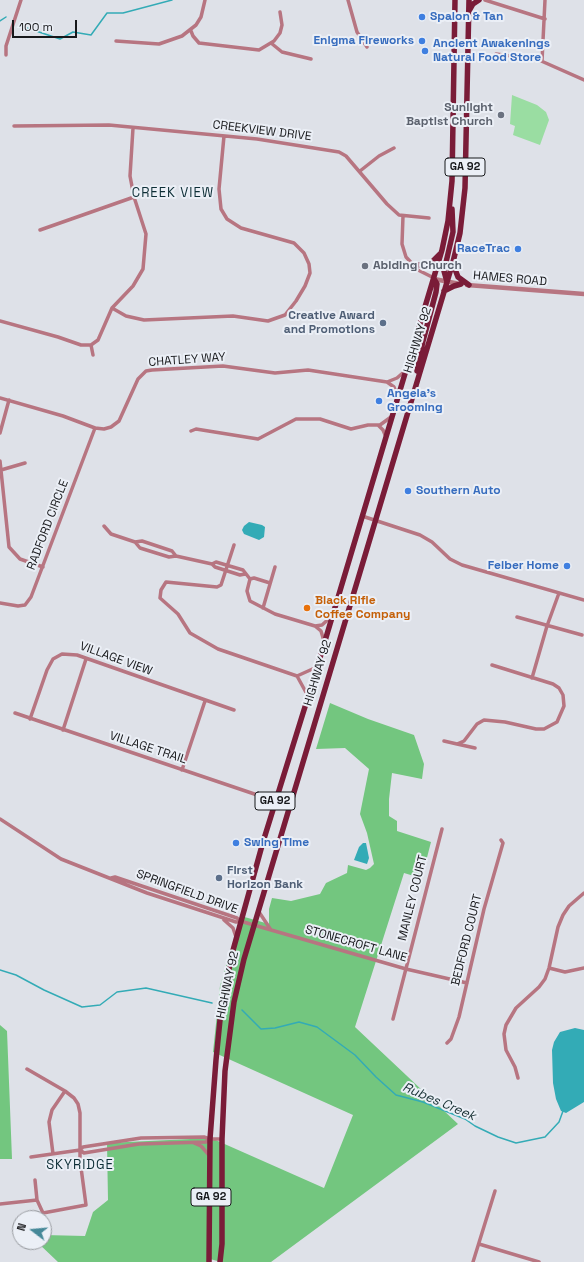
<!DOCTYPE html>
<html>
<head>
<meta charset="utf-8">
<style>
	body { margin:0 }
	#map { position:relative; width:584px; height:1262px; overflow:hidden; background:#dee1e8; font-family:"Space Grotesk",sans-serif }
	canvas { display:block }
	.north { position:absolute; left:12px; top:1210px; width:40px; height:40px; box-sizing:border-box; background:#ebeff6; border:1px solid #96999e; border-radius:50%; rotate:286deg; font-size:11px; font-weight:700; line-height:16px; text-align:center; color:#17181b }
	.north::after { content:''; display:block; margin:auto; width:14px; height:18px; background:#458898; clip-path:polygon(50% 0,100% 100%,50% 72%,0 100%) }
	.scale { position:absolute; left:12px; top:20px; width:65px; height:18px; box-sizing:border-box; border:2px solid #17181b; border-top:0; padding-left:5px; font-size:12px; line-height:14px; white-space:nowrap; color:#17181b; -webkit-text-stroke:3px #ebeff6; paint-order:stroke }
</style>
</head>
<body>
<div id="map">
<canvas width="584" height="1262"></canvas>
<div class="north">N</div>
<div class="scale">100 m</div>
</div>
<script>
const ctx = document.querySelector('canvas').getContext('2d');
ctx.lineJoin = 'round';
function paint(path, color) { ctx.fillStyle = color; ctx.fill(path, 'evenodd'); }
const shape = rows => new Path2D(rows.map(r => 'M' + r).join(''));
function trace(path, color, width, dash) { ctx.strokeStyle = color; ctx.lineWidth = width; ctx.lineCap = dash ? 'butt' : 'round'; ctx.setLineDash(dash || []); ctx.stroke(path); }
function write(font, color, halo, rows, align = 'center') {
  ctx.font = font + ' "Space Grotesk",sans-serif'; ctx.lineWidth = 4; ctx.setLineDash([]); ctx.textBaseline = 'middle'; ctx.strokeStyle = halo; ctx.fillStyle = color; for (const [text, x, y, turn = 0] of rows) {
    ctx.save(); ctx.translate(x, y); ctx.rotate((+turn || 0) * Math.PI / 180); ctx.textAlign = isNaN(turn) ? turn : align; if (halo) ctx.strokeText(text, 0, 0); ctx.fillText(text, 0, 0); ctx.restore();
  }
}
const green = shape([
	[512,95,537,105,546,112,549,120,540,145,513,135,515,126,510,124]
]);
const forest = shape([
	[330,703,368,719,414,735,424,764,422,779,392,773,389,799,389,816,397,821,397,831,431,842,423,873,414,876,404,873,355,1027,458,1124,271,1262,221,1262,210,1259,210,1262,58,1262,37,1242,44,1242,44,1235,85,1236,93,1212,108,1200,107,1143,211,1138,324,1188,353,1115,213,1052,220,986,241,916,269,924,269,909,272,898,291,901,320,894,326,883,347,873,348,865,366,870,370,868,374,864,367,833,360,814,369,769,345,748,316,749],
	[0,1025,7,1031,12,1159,0,1159]
]);
const water = shape([
	[249,522,262,525,265,527,264,537,259,540,244,534,242,530,244,526],
	[363,843,366,843,369,858,367,864,354,860,359,847],
	[575,1028,584,1030,584,1102,566,1113,561,1111,556,1099,553,1083,552,1050,554,1042,560,1032]
]);
const stream = shape([
	[0,21,6,17],
	[21,26,60,39,73,32,91,35,107,13,123,13,172,0],
	[0,970,16,975,44,990,82,1007,100,1005,117,992,146,988,212,1003],
	[242,1010,261,1029,275,1028,299,1022,317,1027,355,1055,376,1077,396,1095,423,1102,465,1119,475,1126,498,1137,516,1143,545,1137,559,1122,563,1111]
]);
const minor = shape([
	[348,0,357,32,367,47],
	[485,0,545,19],
	[191,31,193,36,199,43,259,50,274,41,280,33,282,25,280,12],
	[116,41,159,44,182,36,196,25,201,17,205,0],
	[271,43,282,52,311,59],
	[496,54,539,60,584,80],
	[6,55,6,46,21,0],
	[542,61,545,0],
	[14,126,109,125,257,139,339,152,346,156,387,204,399,215,429,218],
	[360,171,379,156,394,148],
	[403,216,402,244,406,257,418,270,434,278],
	[40,230,134,197],
	[112,308,126,316,144,320,233,316,268,321,285,315,296,301,305,286,310,273,309,264,304,253,294,243,241,228,227,219,221,209,219,189,224,136],
	[0,321,58,337,81,345,91,345,98,340,112,308,133,286,143,269,146,234,134,197,130,176,133,128],
	[91,345,93,355],
	[387,382,397,378,405,371],
	[0,398,63,416,95,428,104,429,111,427,119,421,138,379,146,371,152,370,223,366,275,373,308,370,387,382,394,387,397,396],
	[378,425,383,430,386,437],
	[191,431,196,429,258,439,296,419,320,419,351,429,368,425,380,425,391,417],
	[0,433,9,400],
	[0,461,9,547,20,559,43,567],
	[1,470,25,463],
	[362,516,420,535,432,542,450,559,462,565,584,600],
	[104,526,111,534,135,542,142,541,172,551,176,556],
	[135,542,140,548,169,557,176,556,212,564,216,562,243,570,250,579,247,591,250,601,275,614,315,626,321,631,324,641],
	[234,545,221,585,217,587,166,582,161,590,160,598,178,614,190,633,218,649,297,676],
	[212,564,215,567,240,575,245,574],
	[250,579,254,578,270,583],
	[0,603,18,606,25,605,31,597,95,428],
	[263,608,275,567],
	[517,617,582,635],
	[315,626,322,625,332,616],
	[297,676,308,696],
	[297,676,317,667],
	[532,678,547,626,559,593],
	[15,713,275,801],
	[30,719,47,670,53,659,62,654,77,655,234,710],
	[63,730,86,659],
	[444,741,457,744,464,741,477,724,484,720,505,722,536,729,544,729,557,722,564,706,563,695,559,688,553,684,492,665],
	[457,744,475,748],
	[182,770,205,701],
	[0,819,61,859,147,893,236,922,240,921,406,969,467,983],
	[111,878,115,877,237,918,240,921],
	[259,912,271,930],
	[224,920,233,928,236,937],
	[549,968,565,972,584,968],
	[393,1019,442,829],
	[447,1043,451,1039,459,1017,484,909,503,843,501,840],
	[27,1069,65,1091,74,1098,78,1104,80,1113,80,1160,86,1205,43,1213,37,1200,35,1180],
	[518,1078,515,1067,506,1050,504,1034,506,1025,516,1008,539,987,545,979,549,968,558,927,563,915,569,906,584,893],
	[194,1143,201,1146,209,1155],
	[80,1150,84,1153,139,1144,206,1142,210,1139],
	[53,1154,49,1122,52,1110,65,1091],
	[31,1157,80,1150,83,1147,141,1138,204,1137,210,1139,222,1139],
	[0,1204,37,1200],
	[479,1244,539,1262],
	[473,1262,495,1191]
]);
const tertiary = shape([
	[434,279,460,284],
	[467,285,584,294]
]);
const primary = shape([
	[469,11,473,4,479,0],
	[453,264,458,277,469,285],
	[413,265,429,265,440,254],
	[447,282,444,271,453,232,452,209],
	[444,291,454,286,461,284],
	[417,371,423,341,436,292,437,284,434,279],
	[209,1262,210,1139,216,1060,221,1010,232,954,263,842,313,681,442,250,448,221,452,181,455,0],
	[220,1262,222,1244,222,1139,225,1071,234,1002,244,959,453,262,460,233,465,188,469,0]
]);
const markers = [
	[422,17,4,"#3f7fe0"],
	[422,41,4,"#3f7fe0"],
	[425,51,4,"#3f7fe0"],
	[501,115,4,"#6b7280"],
	[518,249,4,"#3f7fe0"],
	[365,266,4,"#6b7280"],
	[383,323,4,"#5c6f8a"],
	[379,401,4,"#3f7fe0"],
	[408,491,4,"#3f7fe0"],
	[567,566,4,"#3f7fe0"],
	[307,608,4,"#e8710a"],
	[236,843,4,"#3f7fe0"],
	[219,878,4,"#5c6f8a"]
];
const shields = [
	[465,167,40],
	[275,801,40],
	[211,1197,40]
];
const shieldNames = [
	["GA 92",465,167],
	["GA 92",275,801],
	["GA 92",211,1197]
];
const shopNames = [
	["Spalon & Tan",430,17],
	["Enigma Fireworks",414,41,"right"],
	["Ancient Awakenings",433,44],
	["Natural Food Store",433,58],
	["RaceTrac",510,249,"right"],
	["Angela's",387,394],
	["Grooming",387,408],
	["Southern Auto",416,491],
	["Felber Home",559,566,"right"],
	["Swing Time",244,843]
];
const worshipNames = [
	["Sunlight",493,108],
	["Baptist Church",493,122],
	["Abiding Church",373,266,"left"]
];
const streetNames = [
	["CREEKVIEW DRIVE",262,131,7],
	["HAMES ROAD",510,279,5],
	["HIGHWAY 92",418,340,-73],
	["CHATLEY WAY",187,360,-4],
	["RADFORD CIRCLE",48,525,-69],
	["VILLAGE VIEW",116,659,20],
	["HIGHWAY 92",318,673,-73],
	["VILLAGE TRAIL",148,748,18],
	["SPRINGFIELD DRIVE",187,892,20],
	["MANLEY COURT",413,898,-76],
	["BEDFORD COURT",467,940,-76],
	["STONECROFT LANE",356,944,16],
	["HIGHWAY 92",228,985,-78]
];
const serviceNames = [
	["Creative Award",375,316],
	["and Promotions",375,330],
	["First",227,871,"left"],
	["Horizon Bank",227,885,"left"]
];
const foodNames = [
	["Black Rifle",315,601],
	["Coffee Company",315,615]
];
const neighbourhoodNames = [
	["CREEK VIEW",173,193],
	["SKYRIDGE",80,1165]
];
const waterNames = [
	["Rubes Creek",439,1102,23]
];
paint(green, '#9adda2');
paint(forest, '#73c67f');
paint(water, '#33abb6');
trace(stream, '#33abb6', 1.5);
trace(minor, '#b77581', 3.5);
trace(tertiary, '#b77581', 4.5);
trace(primary, '#7a1c38', 5.5);
for (const [x, y, r, color] of markers) { const dot = new Path2D(); dot.arc(x, y, r, 0, 2 * Math.PI); ctx.fillStyle = color; ctx.fill(dot); trace(dot, '#ebeff6', 1.5); }
for (const [x, y, w] of shields) { const box = new Path2D(); box.roundRect(x - w / 2, y - 9, w, 18, 3); ctx.fillStyle = '#ebeff6'; ctx.fill(box); trace(box, '#17181b', 1); }
write('bold 11px', '#17181b', null, shieldNames);
write('bold 12px', '#366cbe', '#ebeff6', shopNames, 'left');
write('bold 12px', '#5b616d', '#ebeff6', worshipNames, 'right');
write('12px', '#17181b', '#ebeff6', streetNames);
write('bold 12px', '#4e5e75', '#ebeff6', serviceNames, 'right');
write('bold 12px', '#c56008', '#ebeff6', foodNames, 'left');
ctx.letterSpacing = '1px';
write('13px', '#0d2e36', '#ebeff6', neighbourhoodNames);
ctx.letterSpacing = '0px';
write('italic 13px', '#173033', '#ebeff6', waterNames);
</script>
</body>
</html>
